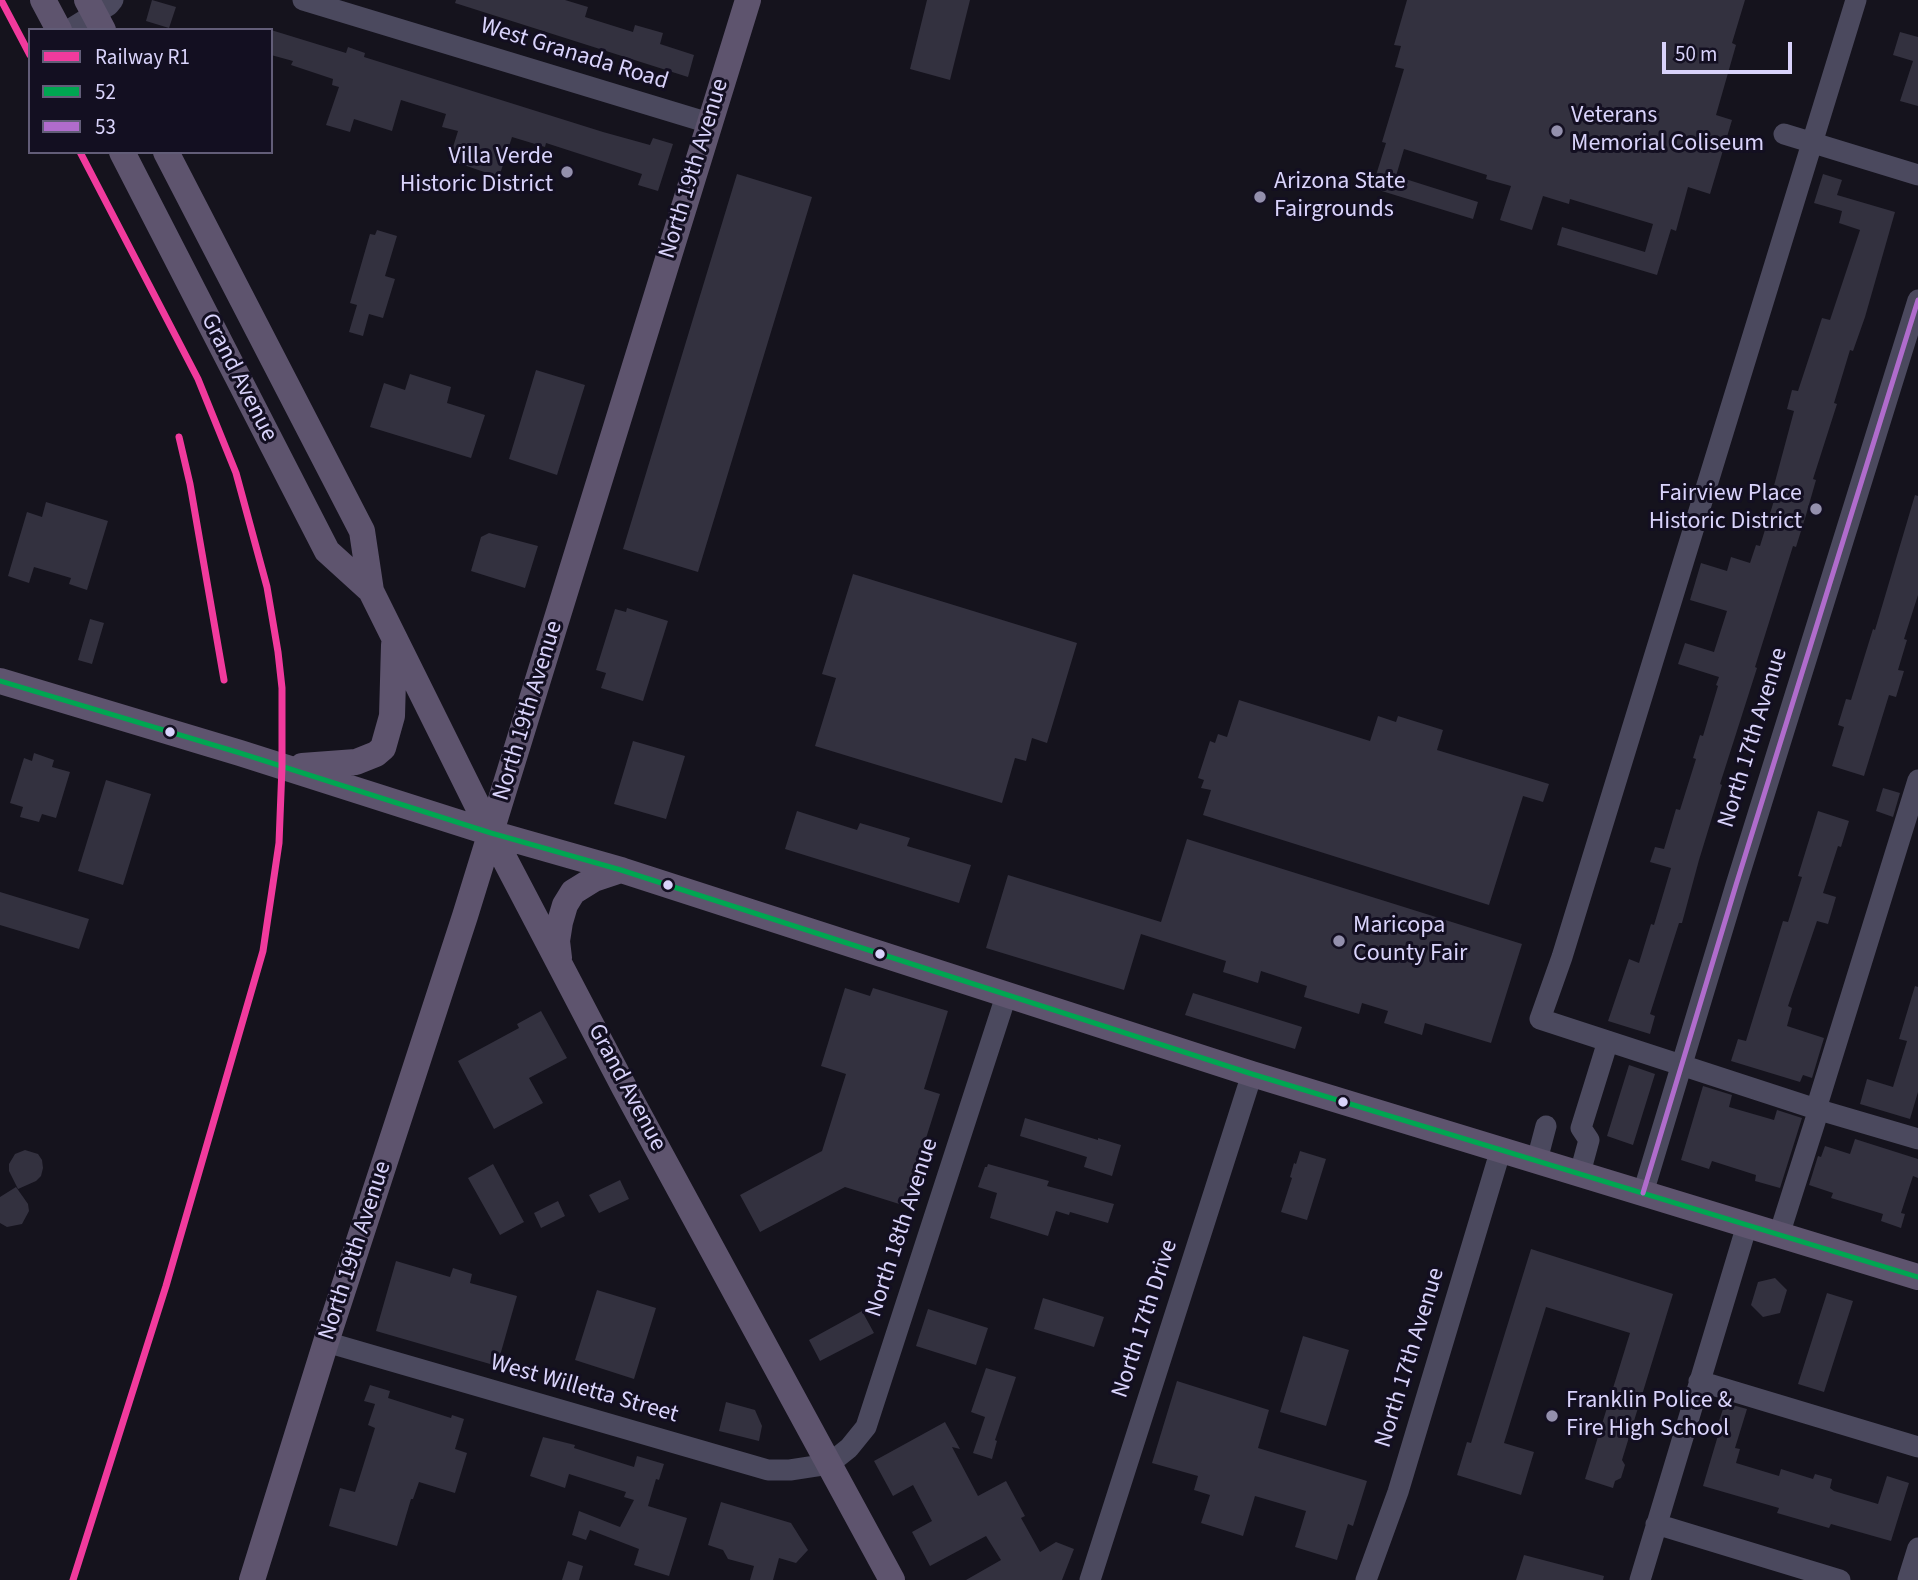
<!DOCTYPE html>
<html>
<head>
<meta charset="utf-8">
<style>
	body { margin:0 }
	#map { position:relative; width:1918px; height:1580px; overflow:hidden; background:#15131d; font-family:"Source Sans 3",sans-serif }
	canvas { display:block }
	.legend { position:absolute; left:28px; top:28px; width:245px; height:126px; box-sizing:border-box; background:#130f21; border:2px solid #625d78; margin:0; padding:9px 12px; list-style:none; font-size:21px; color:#d9d3fb }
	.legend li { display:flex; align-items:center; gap:14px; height:35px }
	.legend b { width:35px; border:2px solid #625d78 }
	.scale { position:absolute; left:1662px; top:42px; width:130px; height:32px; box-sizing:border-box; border:4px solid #d9d3fb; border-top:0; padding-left:9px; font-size:21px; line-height:24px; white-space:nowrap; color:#d9d3fb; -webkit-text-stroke:5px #130f21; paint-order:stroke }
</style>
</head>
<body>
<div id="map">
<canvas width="1918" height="1580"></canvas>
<ul class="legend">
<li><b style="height:9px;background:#f13a9d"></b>Railway R1</li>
<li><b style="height:9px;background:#00a651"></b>52</li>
<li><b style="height:9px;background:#b06ccc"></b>53</li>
</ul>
<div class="scale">50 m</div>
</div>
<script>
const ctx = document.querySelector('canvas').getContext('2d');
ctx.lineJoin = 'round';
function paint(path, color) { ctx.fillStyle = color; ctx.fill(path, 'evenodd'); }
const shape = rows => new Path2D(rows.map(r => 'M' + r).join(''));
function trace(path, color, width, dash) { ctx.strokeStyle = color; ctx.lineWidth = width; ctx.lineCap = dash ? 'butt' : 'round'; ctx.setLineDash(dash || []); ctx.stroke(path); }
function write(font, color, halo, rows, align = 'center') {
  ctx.font = font + ' "Source Sans 3",sans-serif'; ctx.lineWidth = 6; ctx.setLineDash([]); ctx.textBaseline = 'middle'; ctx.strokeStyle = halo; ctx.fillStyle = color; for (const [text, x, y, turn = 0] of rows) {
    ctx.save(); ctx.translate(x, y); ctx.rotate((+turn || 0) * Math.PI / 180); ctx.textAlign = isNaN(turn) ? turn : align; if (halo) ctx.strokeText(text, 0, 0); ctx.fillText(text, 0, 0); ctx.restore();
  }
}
const building = shape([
	[152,0,176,7,169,28,146,21],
	[456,0,565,0,588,7,585,17,633,32,635,25,663,33,660,44,694,55,688,77,455,3],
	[927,0,970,0,950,80,910,69],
	[1407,0,1745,0,1732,43,1736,45,1716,115,1732,120,1710,194,1688,187,1676,231,1671,229,1657,275,1557,245,1562,227,1645,252,1653,224,1570,199,1569,204,1543,196,1532,230,1500,220,1511,186,1486,179,1487,175,1404,149,1396,176,1478,202,1473,219,1372,188,1386,143,1382,142,1404,69,1395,67,1401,46,1394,45],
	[271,30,346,53,348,47,365,53,364,57,603,132,650,145,653,138,673,144,658,191,638,185,642,174,546,143,545,147,512,137,499,177,449,160,458,131,442,127,446,114,401,100,392,131,354,119,350,132,326,125,339,87,332,85,333,79,291,65,293,61,271,55],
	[1900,32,1918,37,1918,106,1900,101,1913,61,1893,55],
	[737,174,812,197,698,572,623,549],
	[1823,174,1842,180,1837,195,1895,212,1865,317,1853,351,1850,350,1834,403,1837,404,1813,479,1816,480,1806,515,1796,547,1793,546,1755,667,1757,668,1720,784,1722,785,1699,860,1682,923,1679,923,1650,1014,1655,1016,1650,1034,1608,1021,1629,959,1639,963,1651,924,1654,925,1671,868,1650,862,1655,847,1664,849,1676,809,1680,810,1696,759,1693,758,1700,735,1703,736,1718,686,1716,685,1719,677,1678,664,1685,643,1714,652,1727,611,1690,600,1701,563,1727,571,1731,557,1750,563,1756,545,1760,546,1776,494,1772,493,1794,411,1787,409,1792,390,1798,391,1822,318,1830,320,1860,230,1839,223,1842,211,1814,203],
	[377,230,397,236,385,276,395,279,383,318,369,314,363,336,349,332,357,305,350,303,370,234,375,235],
	[536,370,585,385,557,475,509,459],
	[410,374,451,387,447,403,485,415,471,458,370,427,384,383,405,390],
	[1915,495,1918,496,1918,595,1904,639,1907,640,1898,670,1904,671,1896,697,1889,695,1864,776,1832,766,1844,727,1838,725,1846,699,1851,700,1873,629,1875,630],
	[46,502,108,521,87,590,69,584,71,578,34,567,29,583,8,576,27,512,42,517],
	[489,533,538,546,525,588,471,571,481,537],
	[853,574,1077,643,1047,743,1032,738,1026,761,1015,758,1002,803,815,746,836,678,822,674],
	[627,608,668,621,643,701,601,688,606,673,596,670,615,609,626,612],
	[90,619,104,623,92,664,78,660],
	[1239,700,1370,741,1378,716,1396,722,1398,716,1443,730,1437,750,1549,784,1543,802,1523,796,1489,905,1203,815,1211,790,1201,788,1204,780,1198,778,1210,741,1215,743,1218,734,1227,737],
	[633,741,685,756,666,819,614,804],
	[34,753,54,760,52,767,70,772,56,818,42,814,39,822,20,817,23,807,10,803,24,758,32,761],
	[106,780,151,794,123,885,78,871],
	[1883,788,1900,793,1893,817,1876,811],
	[797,811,857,830,860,823,910,838,907,846,971,865,959,903,785,849],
	[1818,811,1849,821,1841,847,1838,846,1823,893,1836,897,1828,924,1817,921,1788,1006,1792,1008,1787,1026,1824,1038,1812,1078,1803,1075,1800,1082,1731,1061,1738,1039,1746,1041,1783,921,1788,922,1802,877,1798,876],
	[1187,839,1522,944,1491,1043,1425,1023,1422,1035,1384,1023,1388,1011,1362,1003,1359,1014,1304,997,1307,986,1261,971,1258,983,1223,972,1226,961,1141,934,1124,990,986,948,1008,875,1161,922],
	[0,892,89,919,79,949,0,925],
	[1915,986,1918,987,1918,1092,1910,1119,1860,1104,1867,1079,1893,1087,1907,1041,1899,1039],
	[845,988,870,996,873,988,948,1011,924,1089,940,1094,915,1173,922,1176,912,1208,845,1187,760,1232,740,1195,822,1151,846,1074,821,1066],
	[1193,993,1302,1027,1295,1049,1185,1015],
	[541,1011,567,1058,529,1078,543,1103,494,1129,458,1061,519,1028,517,1024],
	[1629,1065,1655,1074,1633,1145,1607,1136],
	[1703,1086,1732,1095,1729,1107,1774,1120,1777,1110,1802,1118,1780,1188,1755,1181,1756,1175,1712,1161,1709,1169,1681,1160],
	[1025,1118,1098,1140,1098,1138,1121,1145,1112,1176,1084,1167,1087,1157,1020,1136],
	[1855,1139,1918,1159,1918,1178,1913,1176,1901,1213,1905,1214,1901,1228,1881,1221,1883,1214,1831,1198,1833,1193,1809,1185,1818,1156,1821,1157,1825,1146,1850,1154],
	[25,1150,38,1154,42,1160,43,1168,41,1176,36,1181,18,1189,9,1171,9,1164,15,1154],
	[1300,1151,1326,1159,1307,1220,1281,1212,1292,1178,1290,1177,1294,1163,1296,1164],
	[493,1164,524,1222,500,1235,468,1178],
	[988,1164,1049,1181,1047,1186,1114,1204,1108,1223,1070,1212,1069,1215,1056,1211,1048,1236,990,1218,997,1193,978,1187,985,1167,987,1167],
	[620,1180,629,1199,599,1213,589,1195],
	[16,1187,28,1204,29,1211,22,1224,7,1227,0,1223,0,1197],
	[558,1201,565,1216,541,1228,534,1213],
	[1531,1249,1673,1294,1622,1460,1625,1465,1621,1478,1615,1481,1613,1488,1585,1479,1630,1333,1546,1307,1504,1443,1534,1452,1521,1495,1457,1475,1467,1442,1471,1443],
	[396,1261,450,1277,453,1268,472,1274,470,1283,517,1296,497,1366,376,1331],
	[1775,1278,1787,1290,1780,1313,1763,1317,1751,1305,1758,1282],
	[597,1290,656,1308,634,1379,575,1360],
	[1827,1293,1853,1301,1824,1392,1798,1384],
	[1043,1298,1104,1317,1094,1347,1034,1329],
	[928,1309,988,1328,976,1365,916,1346],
	[862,1311,874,1333,820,1361,809,1340],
	[1303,1336,1349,1350,1326,1426,1280,1412],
	[986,1368,1016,1377,995,1440,997,1441,992,1459,973,1453,985,1417,971,1412],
	[1177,1381,1269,1410,1258,1448,1367,1481,1353,1526,1348,1524,1337,1560,1295,1547,1306,1511,1255,1496,1243,1536,1201,1523,1210,1495,1194,1490,1198,1476,1152,1463],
	[370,1385,390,1391,388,1398,451,1418,452,1415,464,1419,455,1449,467,1453,455,1493,419,1482,413,1499,411,1499,397,1546,329,1526,340,1488,355,1492,375,1428,368,1425,375,1404,364,1401],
	[726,1402,755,1410,762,1426,759,1441,719,1431],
	[1725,1403,1747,1409,1735,1448,1740,1449,1736,1463,1779,1476,1781,1469,1813,1479,1815,1474,1832,1479,1830,1488,1834,1491,1878,1504,1887,1476,1909,1483,1891,1541,1831,1524,1829,1528,1777,1513,1779,1508,1703,1486,1722,1422,1719,1421],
	[945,1422,960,1449,952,1447,978,1496,1006,1481,1025,1516,1021,1518,1040,1552,1056,1542,1074,1549,1062,1580,966,1580,1001,1560,986,1536,930,1566,912,1532,932,1521,913,1485,893,1496,874,1461],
	[543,1437,575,1445,574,1448,634,1467,637,1456,664,1464,659,1480,656,1479,648,1506,687,1518,669,1576,634,1565,639,1549,590,1530,586,1540,572,1535,579,1511,620,1527,634,1500,624,1497,626,1492,569,1474,565,1488,530,1476],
	[721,1502,791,1523,808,1550,796,1563,779,1558,773,1580,750,1580,754,1566,728,1559,723,1550,708,1545],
	[1524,1555,1604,1576,1603,1580,1516,1580],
	[568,1561,583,1566,579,1580,562,1580]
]);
const minor = shape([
	[303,0,709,123],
	[1856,0,1562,957,1540,1019,1816,1109,1918,1139],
	[69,30,109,5,113,0],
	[1784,134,1918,175],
	[1816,1109,1918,780],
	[1537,1160,1546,1126],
	[1580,1173,1589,1140,1581,1128,1608,1041],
	[1643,1193,1736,885,1918,300],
	[1779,1235,1819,1109],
	[326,1342,768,1470,790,1470,829,1464,849,1448,866,1427,1006,996],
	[1699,1381,1918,1447],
	[1656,1524,1840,1580],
	[1090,1580,1252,1074],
	[1366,1580,1398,1492,1501,1149],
	[1640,1580,1747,1225],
	[1908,1580,1918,1548]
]);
const major = shape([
	[43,0,59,30],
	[87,0,103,30],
	[122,152,327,551,371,591],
	[166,152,362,531,371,591,491,833,625,1089,892,1580],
	[0,681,240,753,491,833,621,870,1252,1074,1918,1277],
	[302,766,356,762,376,754,383,748,392,716,394,645],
	[559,958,557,941,560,922,565,905,573,892,594,879,621,870],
	[252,1580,326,1342,465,916,748,0]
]);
const bus1 = shape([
	[0,681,240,753,491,833,621,870,1252,1074,1918,1277]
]);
const bus2 = shape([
	[1643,1193,1736,885,1918,300]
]);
const rail1 = shape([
	[1,0,30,55],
	[179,437,190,484,224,680],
	[73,1580,166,1286,263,951,279,843,282,767,282,688,278,652,267,587,236,473,198,379,80,152]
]);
const markers = [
	[1557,131,7,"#9490ad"],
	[567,172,7,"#9490ad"],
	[1260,197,7,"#9490ad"],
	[1816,509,7,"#9490ad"],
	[170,732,6,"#d9d3fb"],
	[668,885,6,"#d9d3fb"],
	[1339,941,7,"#9490ad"],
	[880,954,6,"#d9d3fb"],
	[1343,1102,6,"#d9d3fb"],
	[1552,1416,7,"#9490ad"]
];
const streetNames = [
	["West Granada Road",574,55,17],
	["North 19th Avenue",695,169,-73],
	["Grand Avenue",238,378,63],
	["North 19th Avenue",529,711,-73],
	["North 17th Avenue",1754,738,-73],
	["Grand Avenue",626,1088,62],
	["North 18th Avenue",903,1228,-72],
	["North 19th Avenue",356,1251,-72],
	["North 17th Drive",1146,1319,-72],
	["North 17th Avenue",1411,1358,-73],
	["West Willetta Street",584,1390,16]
];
const poiNames = [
	["Veterans",1571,117],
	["Memorial Coliseum",1571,145],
	["Villa Verde",553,158,"right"],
	["Historic District",553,186,"right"],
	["Arizona State",1274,183],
	["Fairgrounds",1274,211],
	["Fairview Place",1802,495,"right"],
	["Historic District",1802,523,"right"],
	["Maricopa",1353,927],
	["County Fair",1353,955],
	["Franklin Police &",1566,1402],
	["Fire High School",1566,1430]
];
paint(building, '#33313f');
trace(minor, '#4b495e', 21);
trace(major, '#5e546e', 26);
trace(bus1, '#00a651', 5);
trace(bus2, '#b06ccc', 5);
trace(rail1, '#f13a9d', 7);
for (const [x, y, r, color] of markers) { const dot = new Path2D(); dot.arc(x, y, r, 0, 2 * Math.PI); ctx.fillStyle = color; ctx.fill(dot); trace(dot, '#130f21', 2.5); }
write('24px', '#d9d3fb', '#130f21', streetNames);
write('24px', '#d9d3fb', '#130f21', poiNames, 'left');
</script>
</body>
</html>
